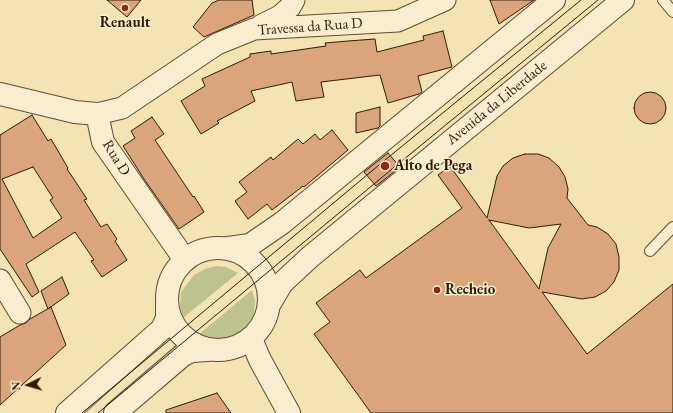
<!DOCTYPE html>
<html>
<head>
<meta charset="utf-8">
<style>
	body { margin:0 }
	#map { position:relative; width:673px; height:413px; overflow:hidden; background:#f4e3b3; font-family:"EB Garamond",serif }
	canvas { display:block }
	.north { position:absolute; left:8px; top:365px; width:40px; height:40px; -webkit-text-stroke:3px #f8edce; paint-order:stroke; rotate:265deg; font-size:11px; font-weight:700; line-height:16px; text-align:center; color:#301b05 }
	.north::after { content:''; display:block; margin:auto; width:14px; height:18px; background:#301b05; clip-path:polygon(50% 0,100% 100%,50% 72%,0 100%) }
</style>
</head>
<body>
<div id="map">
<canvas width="673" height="413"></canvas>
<div class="north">N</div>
</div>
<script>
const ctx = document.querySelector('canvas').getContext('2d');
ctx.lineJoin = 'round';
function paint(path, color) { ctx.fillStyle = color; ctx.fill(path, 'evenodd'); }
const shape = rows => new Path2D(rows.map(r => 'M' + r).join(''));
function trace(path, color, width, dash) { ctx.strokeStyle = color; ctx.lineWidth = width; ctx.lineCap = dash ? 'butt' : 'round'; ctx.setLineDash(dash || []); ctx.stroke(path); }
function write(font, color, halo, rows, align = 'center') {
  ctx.font = font + ' "EB Garamond",serif'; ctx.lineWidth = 3; ctx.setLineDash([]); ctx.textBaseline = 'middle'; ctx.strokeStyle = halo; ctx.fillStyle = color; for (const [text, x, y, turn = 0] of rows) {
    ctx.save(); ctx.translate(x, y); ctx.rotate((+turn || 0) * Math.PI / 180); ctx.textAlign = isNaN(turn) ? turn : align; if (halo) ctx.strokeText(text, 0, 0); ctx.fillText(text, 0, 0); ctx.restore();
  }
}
const green = shape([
	[216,266,226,267,238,273,183,318,180,307,181,292,194,275,205,269],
	[252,290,255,301,254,315,249,326,243,333,234,340,222,341,213,341,204,339,198,335]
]);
const building = shape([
	[107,0,141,0,127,17,107,0],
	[219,0,252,0,254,15,204,37,193,27,212,3,219,0],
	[490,0,534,0,499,24,490,0],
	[443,31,452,67,418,76,422,92,419,94,388,103,380,75,321,82,324,97,296,101,292,82,251,91,255,101,217,121,219,123,201,134,181,101,205,86,202,79,250,57,250,54,271,51,271,54,326,46,325,43,348,41,375,39,377,52,424,40,423,36,443,31],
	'634 108a16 16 0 1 1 32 0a16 16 0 1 1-32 0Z',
	[380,107,380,126,378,128,356,133,356,113,380,107],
	[32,115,48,141,51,139,68,168,67,169,87,199,84,200,101,227,107,224,117,239,115,241,127,260,102,277,91,261,94,260,75,232,26,264,39,292,32,297,0,249,0,135,32,115],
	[33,167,53,198,50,200,62,218,33,238,2,179,33,167],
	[152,117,164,134,155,140,193,197,194,196,204,212,179,229,144,179,123,146,135,138,131,131,152,117],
	[332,130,348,150,304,187,303,186,272,210,267,204,248,219,235,201,247,192,239,182,271,157,273,160,298,139,303,144,315,134,320,140,332,130],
	[388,153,400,167,376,186,364,172,388,153],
	[525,154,538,154,549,158,559,167,565,177,568,189,567,198,588,225,597,227,608,234,616,244,619,257,619,270,614,282,606,291,595,297,582,299,542,292,587,354,673,284,673,413,371,413,314,334,330,322,316,303,360,270,366,278,462,208,438,175,450,166,487,218,497,176,503,166,513,158,525,154],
	[489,220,529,228,561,224,548,248,539,289,489,220],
	[62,277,69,294,48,309,41,291,62,277],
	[51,307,66,345,0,405,0,337,20,325,26,323,30,319,51,307],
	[217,393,231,413,166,413,166,410,217,393]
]);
const service = shape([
	[663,0,673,12],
	[650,251,673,227]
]);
const minor = shape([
	[260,26,280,16,290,7,294,0],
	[97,114,122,108,217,44,254,29,398,21,445,0],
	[0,280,20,313]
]);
const tertiary = shape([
	[0,94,75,112,97,114,103,142,185,260],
	'167 299a51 51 0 1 1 102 0a51 51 0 1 1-102 0Z',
	[228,248,250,245,282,223,554,0],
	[269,305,282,283,310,257,623,0],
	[251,339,260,360,289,413],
	[67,413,162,329,167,318,167,305],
	[115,413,183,355,192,351,208,350]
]);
const tram = shape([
	[82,413,379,165,581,0],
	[98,413,386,174,598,0]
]);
const markers = [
	[125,8,4,"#8f2418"],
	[385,166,5,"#8f2418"],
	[437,290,4,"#8f2418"]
];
const poiNames = [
	["Renault",125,23,"center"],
	["Alto de Pega",394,166],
	["Recheio",445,290]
];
const streetNames = [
	["Travessa da Rua D",310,27,-4],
	["Avenida da Liberdade",497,103,-39],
	["Rua D",116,158,58]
];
paint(green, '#bcc38c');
paint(building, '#daa57b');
trace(building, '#301b05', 1);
trace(service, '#614d30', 12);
trace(minor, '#614d30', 23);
trace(tertiary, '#614d30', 24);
trace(service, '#f8edce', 10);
trace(minor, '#f8edce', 21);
trace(tertiary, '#f8edce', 22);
trace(tram, '#301b05', 1);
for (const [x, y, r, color] of markers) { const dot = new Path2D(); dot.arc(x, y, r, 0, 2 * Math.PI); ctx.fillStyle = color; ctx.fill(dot); trace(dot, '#f8edce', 1.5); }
write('bold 15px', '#301b05', '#f8edce', poiNames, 'left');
write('15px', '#301b05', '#f8edce', streetNames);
</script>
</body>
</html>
